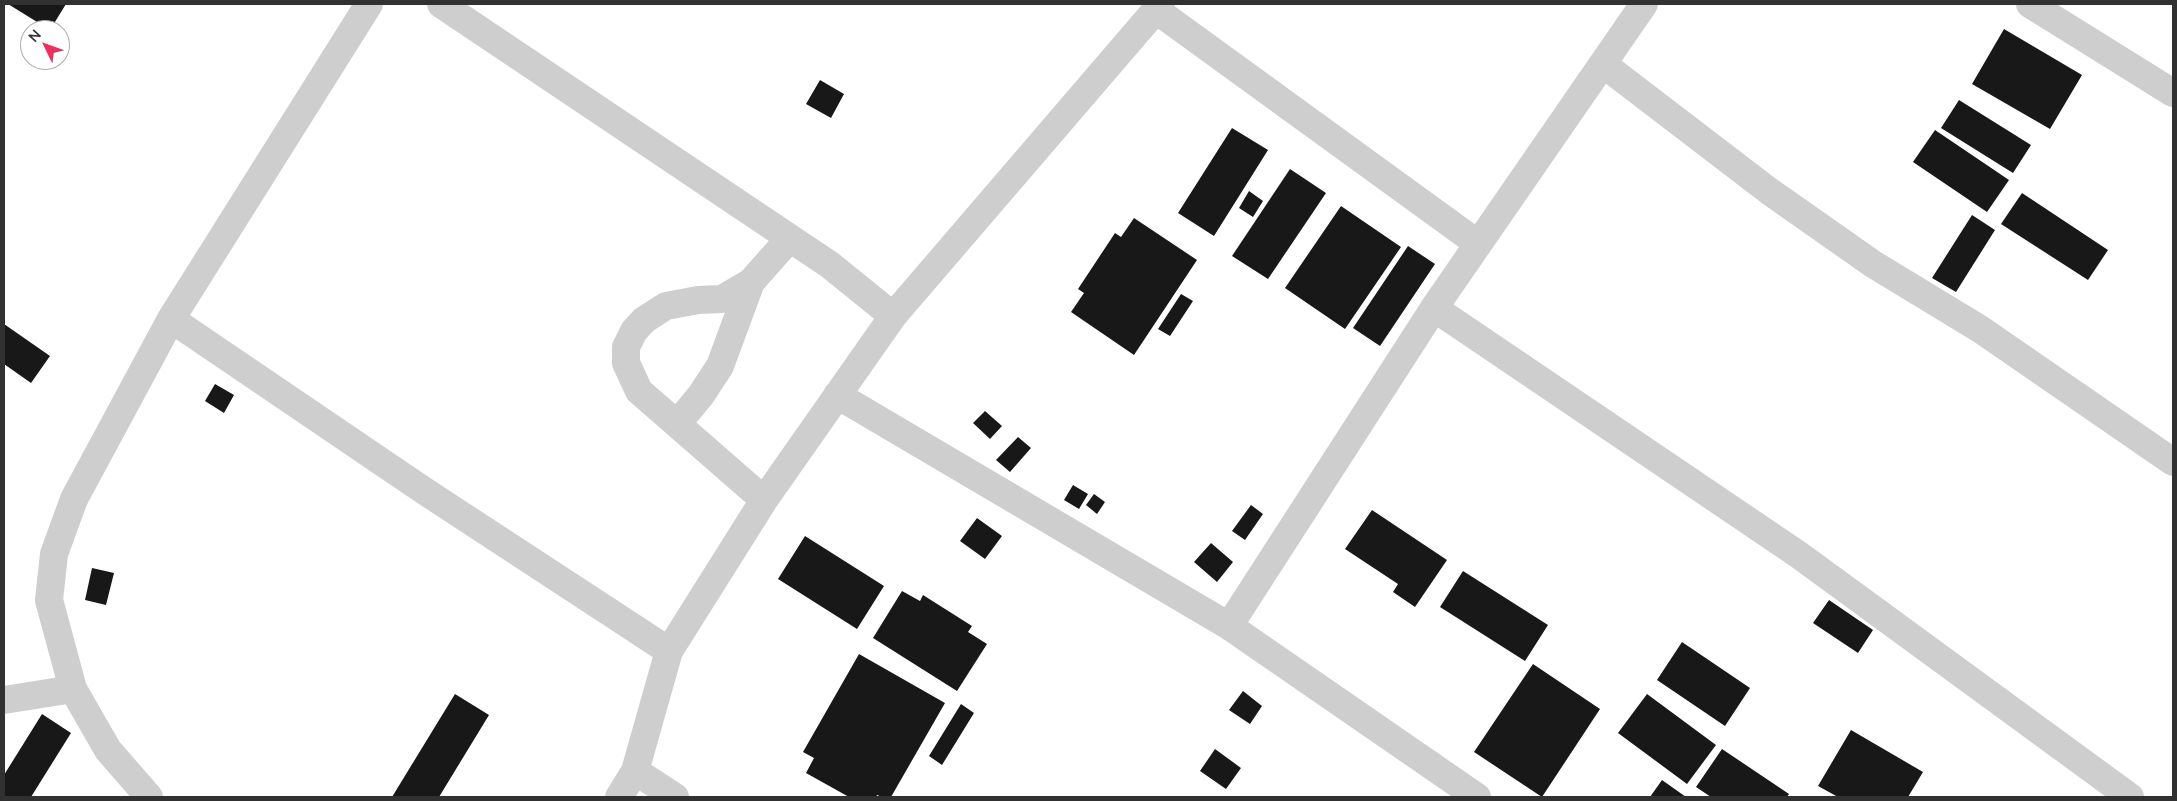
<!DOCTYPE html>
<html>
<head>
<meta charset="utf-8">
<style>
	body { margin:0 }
	#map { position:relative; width:2177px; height:801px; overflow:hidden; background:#fff; font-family:Mulish,sans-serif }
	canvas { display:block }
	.frame { position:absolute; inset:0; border:5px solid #313131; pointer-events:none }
	.north { position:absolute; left:20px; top:20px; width:50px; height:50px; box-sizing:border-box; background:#fff; border:1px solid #adadad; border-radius:50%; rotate:312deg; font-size:14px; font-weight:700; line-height:20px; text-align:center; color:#313131 }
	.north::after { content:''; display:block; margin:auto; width:18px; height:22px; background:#e9325f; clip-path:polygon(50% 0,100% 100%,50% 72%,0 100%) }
</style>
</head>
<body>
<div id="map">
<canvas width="2177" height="801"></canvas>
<div class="frame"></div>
<div class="north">N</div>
</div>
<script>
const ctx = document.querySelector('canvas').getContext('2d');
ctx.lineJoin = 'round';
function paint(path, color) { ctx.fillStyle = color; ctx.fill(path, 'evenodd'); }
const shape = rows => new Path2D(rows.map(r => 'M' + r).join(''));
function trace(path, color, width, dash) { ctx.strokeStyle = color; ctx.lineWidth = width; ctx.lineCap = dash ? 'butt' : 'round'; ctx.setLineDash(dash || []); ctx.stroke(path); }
const building = shape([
	[8,4,66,4,50,30],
	[2004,29,2082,75,2050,129,1972,84],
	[820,80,844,94,831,118,806,104],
	[1959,100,2031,145,2013,173,1941,128],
	[1232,128,1268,150,1214,236,1178,213],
	[1935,130,2009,180,1987,212,1913,162],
	[1290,169,1326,193,1268,279,1232,256],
	[1249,191,1263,201,1253,217,1239,208],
	[2022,193,2108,250,2088,280,2001,224],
	[1341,206,1401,247,1345,329,1285,288],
	[1972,215,1995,230,1956,292,1932,278],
	[1134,218,1197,260,1134,355,1071,312,1084,293,1078,289,1115,233,1121,237],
	[1408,246,1435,264,1380,346,1353,328],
	[1181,294,1193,301,1170,336,1158,329],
	[4,324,50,356,31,383,4,364],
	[215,384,234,395,224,413,205,401],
	[985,411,1002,426,990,439,973,423],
	[1018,437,1031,448,1010,472,996,460],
	[1073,485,1088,494,1079,509,1064,500],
	[1094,494,1105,502,1097,514,1086,505],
	[1251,505,1263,514,1245,540,1232,531],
	[1372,510,1447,560,1415,607,1393,592,1398,584,1345,549],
	[977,518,1002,536,985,559,960,541],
	[805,536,884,586,857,629,778,579],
	[1211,543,1233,562,1217,582,1194,562],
	[92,568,114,573,106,605,85,600],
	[1463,571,1548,625,1525,661,1440,607],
	[902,591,920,601,923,595,972,626,968,632,987,644,957,691,873,638],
	[1829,600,1873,630,1858,653,1813,623],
	[1682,642,1750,688,1725,726,1657,680],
	[859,654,945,703,891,797,882,797,877,795,876,797,849,797,806,773,814,758,803,752],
	[1533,664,1600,709,1542,797,1474,752],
	[1243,691,1262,706,1250,724,1229,710],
	[455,694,489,715,439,797,392,797],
	[1647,694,1716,745,1687,784,1618,733],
	[961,704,974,713,942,765,929,756],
	[42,714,71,733,31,797,4,797,4,775],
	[1851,730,1923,772,1908,797,1838,797,1818,786],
	[1215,749,1241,768,1226,789,1200,771],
	[1722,749,1789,794,1787,797,1711,797,1696,787],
	[1662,780,1686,797,1650,797]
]);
const minor = shape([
	[441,4,830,265,893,316],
	[2030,4,2173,93],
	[1156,10,1477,243],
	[1603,64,1769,191,1873,264,1980,329,2173,462],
	[1434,308,1799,555,2130,797],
	[171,319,423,490,669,651],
	[837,395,1229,626,1477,797],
	[677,424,701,395,720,366,751,282],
	[764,500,639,391,626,363,626,347,634,331,644,320,666,306,698,300,722,299,751,282,790,238],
	[1229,626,1434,308,1644,4],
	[4,700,73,689],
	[635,771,675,797],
	[149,797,108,750,73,689,49,600,54,554,74,499,171,319,369,4],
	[619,797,635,771,669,651,764,500,893,316,1161,4]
]);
paint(building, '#181818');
trace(minor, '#cecece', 28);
</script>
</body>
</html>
